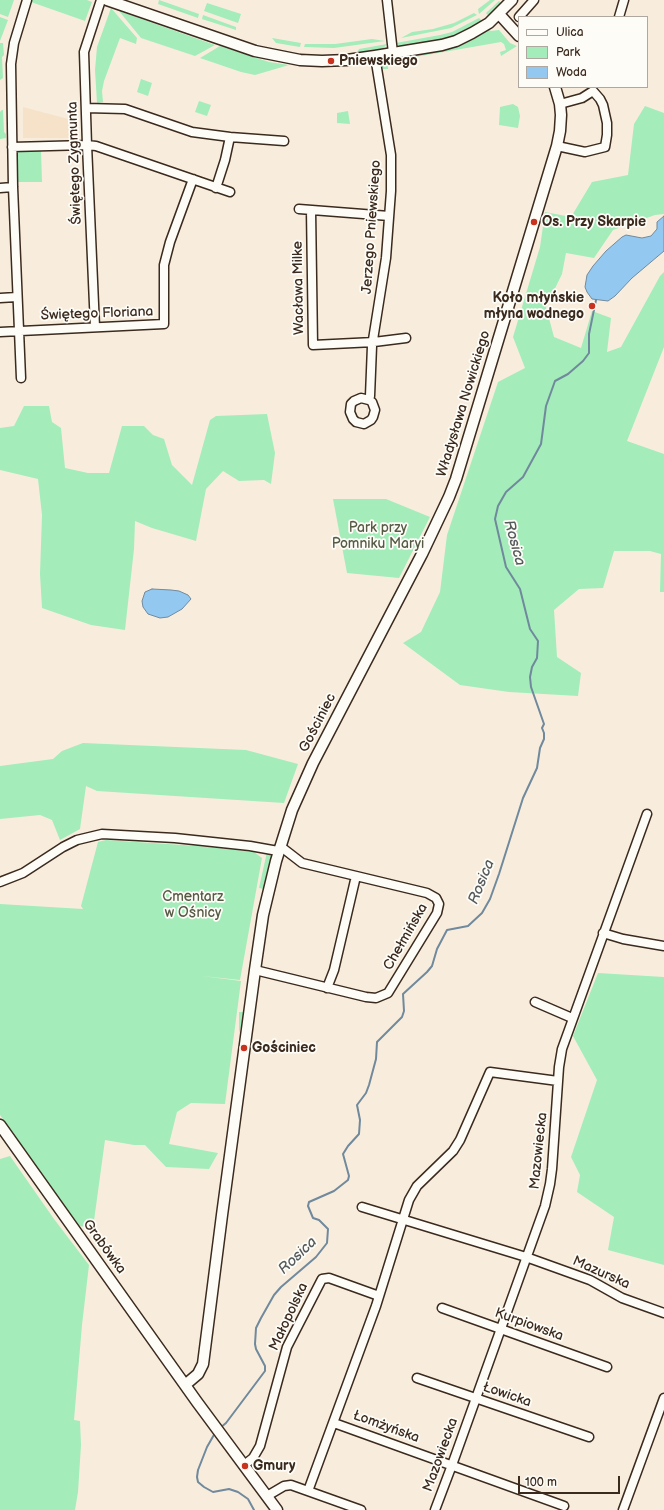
<!DOCTYPE html>
<html>
<head>
<meta charset="utf-8">
<style>
	body { margin:0 }
	#map { position:relative; width:664px; height:1510px; overflow:hidden; background:#f8eddc; font-family:"Balsamiq Sans",sans-serif }
	canvas { display:block }
	.legend { position:absolute; left:518px; top:16px; width:130px; height:72px; box-sizing:border-box; background:#fdfcf7; border:1px solid #afa8a0; margin:0; padding:5px 7px; list-style:none; font-size:12px; color:#3b2a1e }
	.legend li { display:flex; align-items:center; gap:8px; height:20px }
	.legend b { width:20px; border:1px solid #afa8a0 }
	.scale { position:absolute; left:518px; top:1476px; width:102px; height:18px; box-sizing:border-box; border:2px solid #3b2a1e; border-top:0; padding-left:5px; font-size:12px; line-height:14px; white-space:nowrap; color:#3b2a1e; -webkit-text-stroke:3px #fdfcf7; paint-order:stroke }
</style>
</head>
<body>
<div id="map">
<canvas width="664" height="1510"></canvas>
<ul class="legend">
<li><b style="height:5px;background:#fdfcf7"></b>Ulica</li>
<li><b style="height:11px;background:#a4ecba"></b>Park</li>
<li><b style="height:11px;background:#93c9f1"></b>Woda</li>
</ul>
<div class="scale">100 m</div>
</div>
<script>
const ctx = document.querySelector('canvas').getContext('2d');
ctx.lineJoin = 'round';
function paint(path, color) { ctx.fillStyle = color; ctx.fill(path, 'evenodd'); }
const shape = rows => new Path2D(rows.map(r => 'M' + r).join(''));
function trace(path, color, width, dash) { ctx.strokeStyle = color; ctx.lineWidth = width; ctx.lineCap = dash ? 'butt' : 'round'; ctx.setLineDash(dash || []); ctx.stroke(path); }
function write(font, color, halo, rows, align = 'center') {
  ctx.font = font + ' "Balsamiq Sans",sans-serif'; ctx.lineWidth = 3.5; ctx.setLineDash([]); ctx.textBaseline = 'middle'; ctx.strokeStyle = halo; ctx.fillStyle = color; for (const [text, x, y, turn = 0] of rows) {
    ctx.save(); ctx.translate(x, y); ctx.rotate((+turn || 0) * Math.PI / 180); ctx.textAlign = isNaN(turn) ? turn : align; if (halo) ctx.strokeText(text, 0, 0); ctx.fillText(text, 0, 0); ctx.restore();
  }
}
const built = shape([
	[23,107,76,121,76,133,72,138,23,138]
]);
const green = shape([
	[0,0,14,0,8,17,0,14],
	[32,0,87,0,92,2,85,21,31,2],
	[159,0,199,14,198,18,158,4],
	[490,0,495,0,479,14,478,9],
	[499,1,503,4,489,17,486,13],
	[207,3,241,14,238,23,204,11],
	[111,8,137,38,136,44,120,38,104,81,102,91,103,102,97,103,95,70,97,47],
	[119,11,215,45,195,56,141,38],
	[474,13,477,15,451,28,401,38,412,32,433,29,454,23],
	[203,15,236,27,236,30,202,19],
	[0,17,8,20,0,41],
	[479,18,483,22,458,36,442,40,404,47,401,47,396,43,440,35,452,32],
	[488,29,491,31,499,30,510,43,517,46,501,56,500,52,506,50,504,44,501,42,415,57,415,60,388,64,388,69,383,69,380,65,383,59,466,41],
	[272,38,301,43,300,47,276,43],
	[372,39,385,41,334,48,304,47,305,44,335,44],
	[0,43,3,43,4,55,2,57,3,78,0,80],
	[387,44,381,51,361,54,358,51,359,49],
	[220,46,269,62,289,65,255,75,241,72,200,58],
	[141,79,152,83,148,96,137,92],
	[199,101,211,105,207,116,195,112],
	[513,104,518,107,520,116,518,128,499,125,500,107],
	[645,106,664,113,664,214,655,215,613,230,594,258,566,253,562,274,546,307,554,337,581,348,592,311,611,318,607,352,621,347,660,276,664,272,664,347,627,441,664,454,664,592,660,592,661,554,650,551,614,551,603,588,579,589,554,610,557,657,581,673,578,696,509,692,460,685,403,643,421,632,440,592,447,535,498,382,525,368,513,337,540,247,545,212,571,217,592,182,628,175,634,124],
	[2,110,3,110,4,132,6,134,6,138,0,139,0,112],
	[348,111,350,124,337,123,337,113],
	[41,150,42,182,17,182,17,155,18,152],
	[24,406,49,406,52,422,61,428,65,468,88,473,109,473,122,426,144,426,153,435,164,439,172,465,192,485,210,420,216,416,267,414,275,453,271,484,264,480,239,481,223,471,206,489,196,541,152,528,135,521,134,549,125,630,91,625,42,608,40,574,42,515,38,479,0,470,0,428,14,426],
	[333,499,386,499,430,517,399,578,347,573],
	[83,743,246,750,298,764,284,803,97,791,86,786,80,829,60,840,52,820,40,815,0,819,0,766,53,759,62,751],
	[106,840,198,846,254,852,262,858,240,980,202,976,241,981,225,1104,191,1103,177,1112,169,1144,218,1153,209,1169,166,1167,145,1145,134,1145,105,1140,93,1228,79,1226,0,1115,0,904,83,909,81,906,98,842],
	[267,852,271,854,272,858,264,889,259,888],
	[598,973,664,977,664,1265,608,1250,614,1217,577,1192,580,1175,571,1157,597,1080,573,1036],
	[239,1012,243,1012,244,1014,239,1034],
	[10,1156,54,1219,89,1265,82,1325,74,1420,80,1421,81,1445,78,1492,75,1510,0,1510,0,1159]
]);
const water = shape([
	[664,216,664,251,632,278,615,296,608,301,592,299,587,292,585,287,587,275,593,266,606,251,622,237,626,235,642,238,651,236,657,229,657,222,664,216],
	[152,589,171,590,179,591,188,595,191,599,182,609,168,617,160,618,148,614,143,607,142,601,145,592,152,589]
]);
const stream = shape([
	[220,1428,226,1423,265,1371,265,1366,256,1349,255,1344,256,1328,261,1318,274,1295,281,1287,316,1257,327,1243,328,1229,319,1220,313,1218,308,1206,309,1202,334,1191,348,1180,349,1176,343,1154,348,1146,359,1134,360,1120,357,1105,366,1093,369,1085,376,1059,377,1042,402,1017,404,1011,403,994,427,972,432,966,437,949,447,930,468,926,482,913,490,899,499,874,523,798,537,768,540,748,544,739,544,733,542,728,544,724,531,687,530,677,532,667,537,658,538,641,530,629,520,589,506,567,495,519,498,506,506,492,523,477,541,444,546,406,555,381,568,374,583,361,589,353,589,334,596,300],
	[215,1433,207,1447,198,1470,197,1477,198,1482,204,1487,213,1492,229,1489,238,1492,248,1499,254,1510]
]);
const minor = shape([
	[387,0,393,53],
	[519,17,534,0],
	[619,17,624,0],
	[86,108,125,109,192,132,230,137,284,141],
	[557,146,585,152,605,147,607,135,607,123,603,105,600,99,593,91,582,98,560,104],
	[12,147,87,145,96,146,230,192],
	[0,188,13,187],
	[216,188,225,160,230,137],
	[299,209,389,216],
	[311,210,313,345,374,342,406,338],
	[0,298,17,297],
	[95,327,87,145,84,52,101,0],
	[0,332,164,324,164,265,170,242,193,179],
	[21,378,13,187,11,64,14,43,27,0],
	[369,400,372,402,375,410,373,417,371,420,364,424,356,422,353,419,350,412,351,404,354,401,361,398,369,400,370,396,372,346,386,258,391,191,391,155,375,56],
	[0,882,23,873,63,847,77,840,102,834,175,838,250,846,278,851],
	[603,933,623,939,664,946],
	[255,970,366,997,376,998,388,993,437,913,439,904,436,898,427,893,302,863,280,846],
	[327,988,334,970,356,876],
	[535,1002,572,1018],
	[362,1207,526,1257,590,1280,622,1298,664,1313],
	[442,1308,607,1367],
	[417,1378,589,1437],
	[334,1423,564,1506],
	[244,1465,253,1458,260,1446,287,1347,322,1279,329,1278,379,1296],
	[308,1491,376,1306,409,1200,417,1186,453,1151,460,1140,490,1072,558,1081],
	[267,1496,284,1486,291,1485,361,1510],
	[435,1510,452,1465,545,1206,550,1184,552,1169,559,1067,562,1049,647,814],
	[623,1510,664,1398]
]);
const tertiary = shape([
	[107,0,255,51,300,60,322,61,347,60,375,56,442,45,456,41,472,33,489,23,512,0],
	[499,14,519,36],
	[0,1125,197,1402,277,1510],
	[185,1385,198,1374,203,1364,222,1215,255,970,263,915,276,861,292,810,313,763,422,554,449,497,456,479,557,146,560,131,561,115,560,104,555,87]
]);
const markers = [
	[331,61,4,"#c8321e"],
	[534,222,4,"#c8321e"],
	[592,306,4,"#c8321e"],
	[244,1048,4,"#c8321e"],
	[245,1466,4,"#c8321e"]
];
const poiNames = [
	["Pniewskiego",339,61],
	["Os. Przy Skarpie",542,222],
	["Koło młyńskie",584,298,"right"],
	["młyna wodnego",584,314,"right"],
	["Gościniec",252,1048],
	["Gmury",253,1466]
];
const streetNames = [
	["Świętego Zygmunta",75,163,-92],
	["Jerzego Pniewskiego",372,227,-86],
	["Wacława Milke",299,288,-91],
	["Świętego Floriana",97,314,-2],
	["Władysława Nowickiego",464,404,-73],
	["Gościniec",318,723,-63],
	["Chełmińska",406,937,-60],
	["Mazowiecka",539,1151,-84],
	["Grabówka",104,1247,54],
	["Mazurska",601,1273,24],
	["Małopolska",289,1317,-65],
	["Kurpiowska",529,1325,20],
	["Łowicka",507,1395,19],
	["Łomżyńska",386,1427,20],
	["Mazowiecka",441,1455,-70]
];
const parkNames = [
	["Park przy",378,528],
	["Pomniku Maryi",378,544],
	["Cmentarz",193,897],
	["w Ośnicy",193,913]
];
const waterNames = [
	["Rosica",514,543,75],
	["Rosica",482,882,-68],
	["Rosica",298,1256,-44]
];
paint(built, '#f5e2c9');
paint(green, '#a4ecba');
paint(water, '#93c9f1');
trace(water, '#70899d', 1);
trace(stream, '#70899d', 2);
trace(minor, '#3b2a1e', 11);
trace(tertiary, '#3b2a1e', 13);
trace(minor, '#fdfcf7', 8);
trace(tertiary, '#fdfcf7', 10);
for (const [x, y, r, color] of markers) { const dot = new Path2D(); dot.arc(x, y, r, 0, 2 * Math.PI); ctx.fillStyle = color; ctx.fill(dot); trace(dot, '#fdfcf7', 1.5); }
write('bold 14px', '#3b2a1e', '#fdfcf7', poiNames, 'left');
write('14px', '#3b2a1e', '#fdfcf7', streetNames);
write('14px', '#555a45', '#fdfcf7', parkNames);
write('italic 15px', '#555a5d', '#fdfcf7', waterNames);
</script>
</body>
</html>
